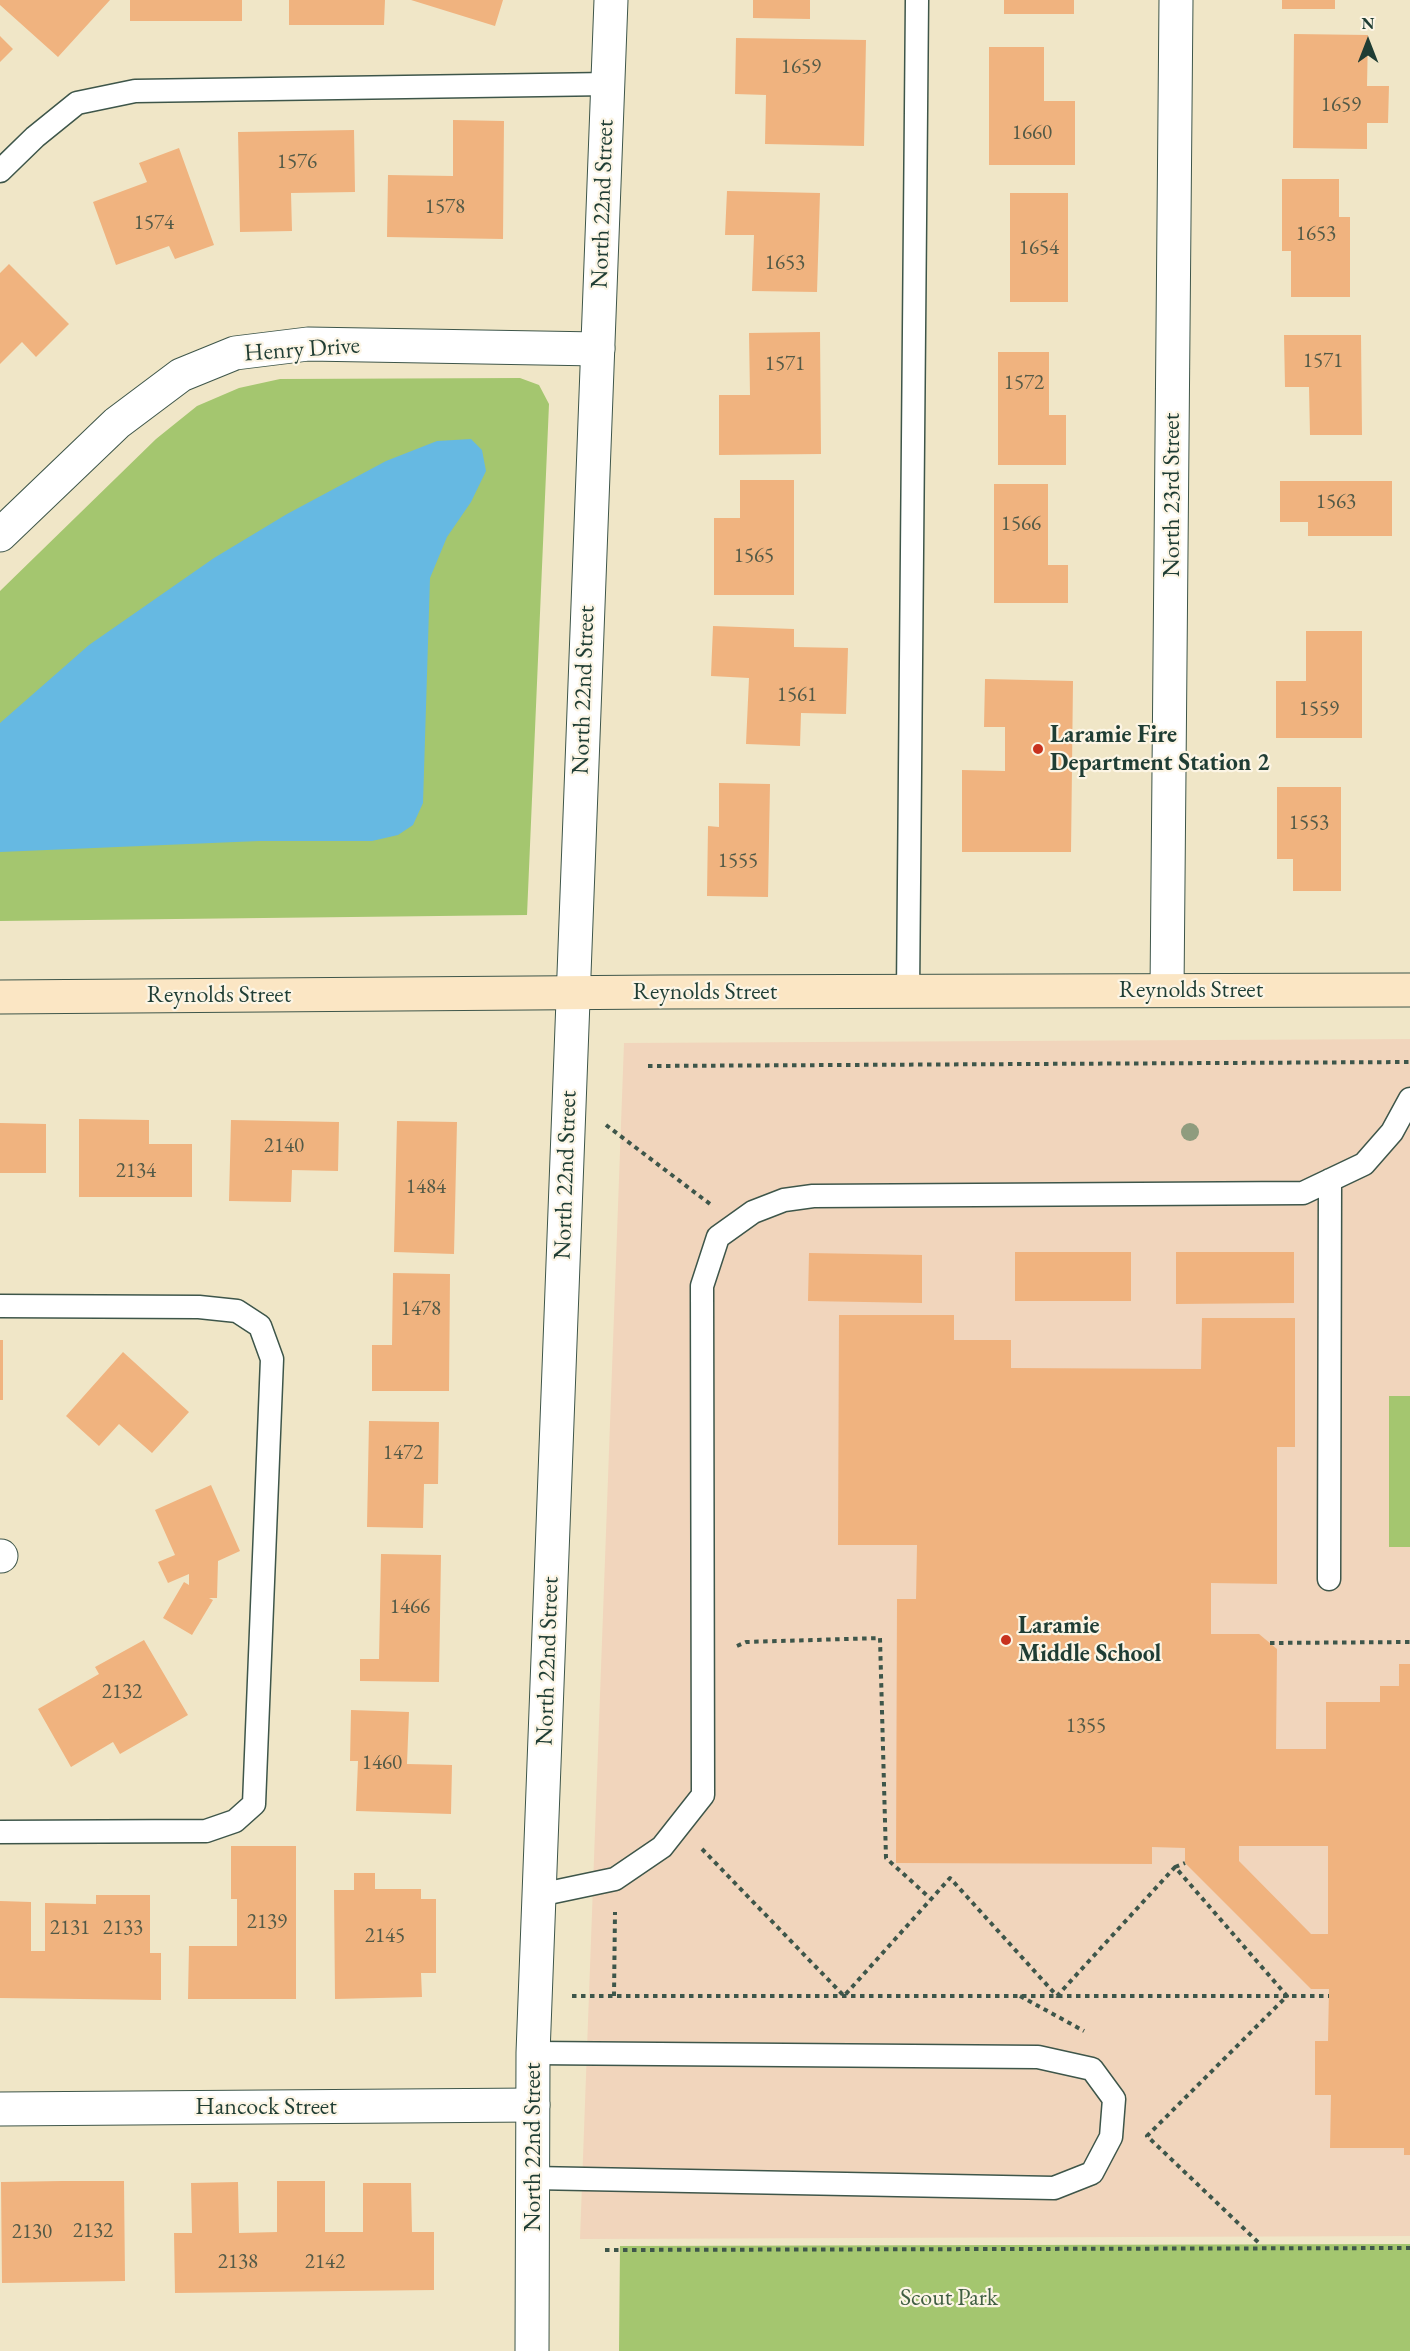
<!DOCTYPE html>
<html>
<head>
<meta charset="utf-8">
<style>
	body { margin:0 }
	#map { position:relative; width:1410px; height:2351px; overflow:hidden; background:#f0e6c7; font-family:"EB Garamond",serif }
	canvas { display:block }
	.north { position:absolute; left:1338px; top:12px; width:60px; height:60px; -webkit-text-stroke:4px #fcf5e5; paint-order:stroke; rotate:0deg; font-size:16px; font-weight:700; line-height:24px; text-align:center; color:#1f3d34 }
	.north::after { content:''; display:block; margin:auto; width:21px; height:27px; background:#1f3d34; clip-path:polygon(50% 0,100% 100%,50% 72%,0 100%) }
</style>
</head>
<body>
<div id="map">
<canvas width="1410" height="2351"></canvas>
<div class="north">N</div>
</div>
<script>
const ctx = document.querySelector('canvas').getContext('2d');
ctx.lineJoin = 'round';
function paint(path, color) { ctx.fillStyle = color; ctx.fill(path, 'evenodd'); }
const shape = rows => new Path2D(rows.map(r => 'M' + r).join(''));
function trace(path, color, width, dash) { ctx.strokeStyle = color; ctx.lineWidth = width; ctx.lineCap = dash ? 'butt' : 'round'; ctx.setLineDash(dash || []); ctx.stroke(path); }
function write(font, color, halo, rows, align = 'center') {
  ctx.font = font + ' "EB Garamond",serif'; ctx.lineWidth = 4.5; ctx.setLineDash([]); ctx.textBaseline = 'middle'; ctx.strokeStyle = halo; ctx.fillStyle = color; for (const [text, x, y, turn = 0] of rows) {
    ctx.save(); ctx.translate(x, y); ctx.rotate((+turn || 0) * Math.PI / 180); ctx.textAlign = isNaN(turn) ? turn : align; if (halo) ctx.strokeText(text, 0, 0); ctx.fillText(text, 0, 0); ctx.restore();
  }
}
const built = shape([
	[1410,1039,1410,2236,580,2239,624,1043]
]);
const green = shape([
	[520,378,539,385,549,404,527,915,0,921,0,591,156,439,197,406,239,388,280,379],
	[1389,1396,1410,1396,1410,1547,1389,1547],
	[1410,2244,1410,2351,619,2351,620,2246]
]);
const water = shape([
	[471,439,482,450,486,471,471,502,447,537,430,578,423,803,413,825,398,835,372,841,259,841,0,852,0,723,89,645,214,558,287,514,386,461,437,441]
]);
const building = shape([
	[0,0,110,0,58,57,0,5],
	[130,0,242,0,242,21,130,21],
	[289,0,385,0,384,25,289,25],
	[411,0,503,0,495,26],
	[753,0,810,0,810,19,753,18],
	[1004,0,1074,0,1074,14,1004,14],
	[1282,0,1335,0,1335,9,1282,9],
	[1294,34,1368,35,1367,86,1389,86,1388,123,1367,123,1367,149,1293,148],
	[0,36,13,49,0,62],
	[736,38,866,40,864,146,765,144,766,95,735,94],
	[989,47,1044,47,1044,101,1075,101,1075,165,989,165],
	[453,120,504,121,503,239,387,237,388,175,453,176],
	[354,130,355,192,291,193,292,231,240,232,238,132],
	[179,148,214,245,175,259,169,246,116,265,93,202,147,182,139,163],
	[1282,179,1339,179,1339,217,1350,217,1350,297,1291,297,1291,251,1282,251],
	[727,191,820,193,817,292,752,291,754,235,725,235],
	[1010,193,1068,193,1068,302,1010,302],
	[9,264,69,324,36,357,22,342,0,364,0,273],
	[820,332,821,454,719,455,719,395,750,395,749,333],
	[1284,335,1361,335,1362,435,1310,435,1309,387,1285,387],
	[998,352,1049,352,1049,415,1066,415,1066,465,998,465],
	[740,480,794,480,794,595,714,595,714,518,740,518],
	[1280,481,1392,481,1392,536,1308,536,1308,522,1280,522],
	[994,484,1048,484,1048,565,1068,565,1068,603,994,603],
	[713,626,794,629,794,647,848,648,846,714,801,713,800,746,746,744,749,678,711,676],
	[1306,631,1362,631,1362,738,1276,738,1276,681,1306,681],
	[985,679,1073,681,1071,852,962,852,962,770,1005,771,1005,727,984,727],
	[719,783,770,784,768,897,707,896,708,826,719,827],
	[1277,787,1341,787,1341,891,1293,891,1293,859,1277,859],
	[79,1119,149,1120,149,1144,192,1144,192,1197,79,1197],
	[231,1120,339,1122,338,1171,292,1170,291,1202,229,1201],
	[397,1121,457,1122,454,1254,394,1252],
	[0,1123,46,1124,46,1173,0,1173],
	[1015,1252,1131,1252,1131,1301,1015,1301],
	[1176,1252,1294,1252,1294,1303,1176,1304],
	[809,1253,922,1255,922,1303,808,1301],
	[393,1273,450,1274,449,1391,372,1391,372,1345,392,1345],
	[839,1315,954,1315,954,1340,1011,1340,1011,1368,1201,1369,1202,1318,1295,1318,1295,1447,1277,1447,1277,1584,1211,1583,1211,1634,1259,1634,1277,1649,1276,1749,1326,1749,1326,1702,1380,1702,1380,1686,1399,1686,1399,1664,1410,1664,1410,2155,1404,2155,1404,2148,1330,2148,1331,2095,1315,2095,1315,2041,1328,2041,1329,1989,1311,1989,1185,1863,1185,1848,1152,1847,1152,1864,896,1863,897,1599,916,1599,917,1545,838,1545],
	[1239,1846,1328,1846,1328,1934,1311,1934,1239,1861],
	[0,1340,3,1340,3,1400,0,1400],
	[123,1352,189,1412,152,1453,119,1424,99,1446,66,1416],
	[369,1421,439,1422,438,1484,424,1484,423,1528,367,1527],
	[211,1485,240,1551,218,1561,217,1598,209,1598,213,1600,192,1635,163,1618,184,1582,189,1585,189,1574,168,1583,158,1562,175,1555,155,1510],
	[381,1554,441,1555,439,1682,360,1681,360,1659,379,1659],
	[144,1640,188,1715,120,1754,113,1742,71,1767,38,1709,99,1674,95,1667],
	[351,1710,409,1712,407,1764,452,1765,451,1814,356,1811,358,1761,350,1761],
	[231,1846,296,1846,296,1999,188,1999,189,1946,237,1946,237,1899,231,1899],
	[354,1873,375,1873,375,1889,421,1889,421,1899,436,1899,436,1973,421,1973,422,1997,335,1999,334,1890,354,1890],
	[96,1895,150,1895,150,1953,161,1953,161,2000,0,1998,0,1901,31,1902,31,1951,45,1951,45,1903,96,1904],
	[62,2181,124,2181,125,2281,2,2283,1,2182],
	[277,2181,325,2181,325,2232,363,2232,363,2183,411,2183,412,2232,434,2232,434,2290,175,2293,174,2233,192,2233,191,2183,238,2182,239,2233,277,2232]
]);
const path = shape([
	[648,1066,1410,1062],
	[606,1125,710,1204],
	[1270,1643,1410,1642],
	[737,1646,746,1642,880,1638,886,1858,931,1899],
	[702,1849,844,1996,950,1878,1057,1996,1175,1867,1287,1996,1147,2136,1260,2244],
	[1175,1867,1185,1863],
	[572,1996,1329,1996],
	[614,1996,615,1912],
	[1020,1996,1084,2031],
	[605,2250,1410,2248]
]);
const service = shape([
	[0,171,35,137,77,103,135,91,608,84],
	[908,992,917,0],
	[0,1306,199,1307,237,1311,260,1326,272,1359,254,1804,235,1821,206,1831,0,1832],
	[1329,1579,1330,1180],
	[539,1895,615,1879,662,1847,703,1795,702,1286,718,1237,753,1212,784,1200,813,1196,1303,1193,1364,1164,1392,1132,1410,1099],
	[533,2178,1054,2188,1092,2173,1111,2137,1114,2099,1092,2069,1038,2057,533,2053]
]);
const minor = shape([
	[0,535,117,423,181,375,235,353,308,344,598,349],
	[1167,990,1176,0],
	[0,1556,1,1556],
	[0,2109,533,2105]
]);
const tertiary = shape([
	[532,2351,533,2053,611,0]
]);
const secondary = shape([
	[0,997,662,992,1410,990]
]);
const trees = [
	[1190,1132]
];
const markers = [
	[1038,749,6,"#c8321e"],
	[1006,1640,6,"#c8321e"]
];
const numberNames = [
	["1659",801,67],
	["1659",1341,105],
	["1660",1032,133],
	["1576",297,162],
	["1578",445,207],
	["1574",154,223],
	["1653",1316,234],
	["1654",1039,248],
	["1653",785,263],
	["1571",1323,361],
	["1571",785,364],
	["1572",1024,383],
	["1563",1336,502],
	["1566",1021,524],
	["1565",754,556],
	["1561",797,695],
	["1559",1319,709],
	["1553",1309,823],
	["1555",738,861],
	["2140",284,1146],
	["2134",136,1171],
	["1484",426,1187],
	["1478",421,1309],
	["1472",403,1453],
	["1466",410,1607],
	["2132",122,1692],
	["1355",1086,1726],
	["1460",382,1763],
	["2139",267,1922],
	["2131",70,1928],
	["2133",123,1928],
	["2145",385,1936],
	["2132",93,2231],
	["2130",32,2232],
	["2138",238,2262],
	["2142",325,2262]
];
const streetNames = [
	["North 22nd Street",603,204,-88],
	["Henry Drive",302,350,-4],
	["North 23rd Street",1172,495,-90],
	["North 22nd Street",584,690,-88],
	["Reynolds Street",1191,990],
	["Reynolds Street",705,992],
	["Reynolds Street",219,995],
	["North 22nd Street",566,1175,-88],
	["North 22nd Street",548,1661,-88],
	["Hancock Street",266,2107],
	["North 22nd Street",533,2147,-90]
];
const poiNames = [
	["Laramie Fire",1050,735],
	["Department Station 2",1050,763],
	["Laramie",1018,1626],
	["Middle School",1018,1654]
];
const parkNames = [
	["Scout Park",949,2298]
];
paint(built, '#f1d5bc');
paint(green, '#a4c66f');
paint(water, '#66b9e2');
paint(building, '#f0b37f');
trace(service, '#3e564a', 25);
trace(minor, '#3e564a', 35);
trace(tertiary, '#3e564a', 35);
trace(secondary, '#3e564a', 35);
trace(path, '#3e564a', 4, [4.5, 4.5]);
trace(service, '#fff', 22);
trace(minor, '#fff', 33);
trace(tertiary, '#fff', 33);
trace(secondary, '#fbe6c4', 33);
ctx.fillStyle = '#8f9c7e';
for (const [x, y] of trees) { ctx.beginPath(); ctx.arc(x, y, 9, 0, 2 * Math.PI); ctx.fill(); }
for (const [x, y, r, color] of markers) { const dot = new Path2D(); dot.arc(x, y, r, 0, 2 * Math.PI); ctx.fillStyle = color; ctx.fill(dot); trace(dot, '#fcf5e5', 2); }
write('21px', '#535a47', null, numberNames);
write('24px', '#1f3d34', '#fcf5e5', streetNames);
write('bold 24px', '#1f3d34', '#fcf5e5', poiNames, 'left');
write('24px', '#405f43', '#fcf5e5', parkNames);
</script>
</body>
</html>
